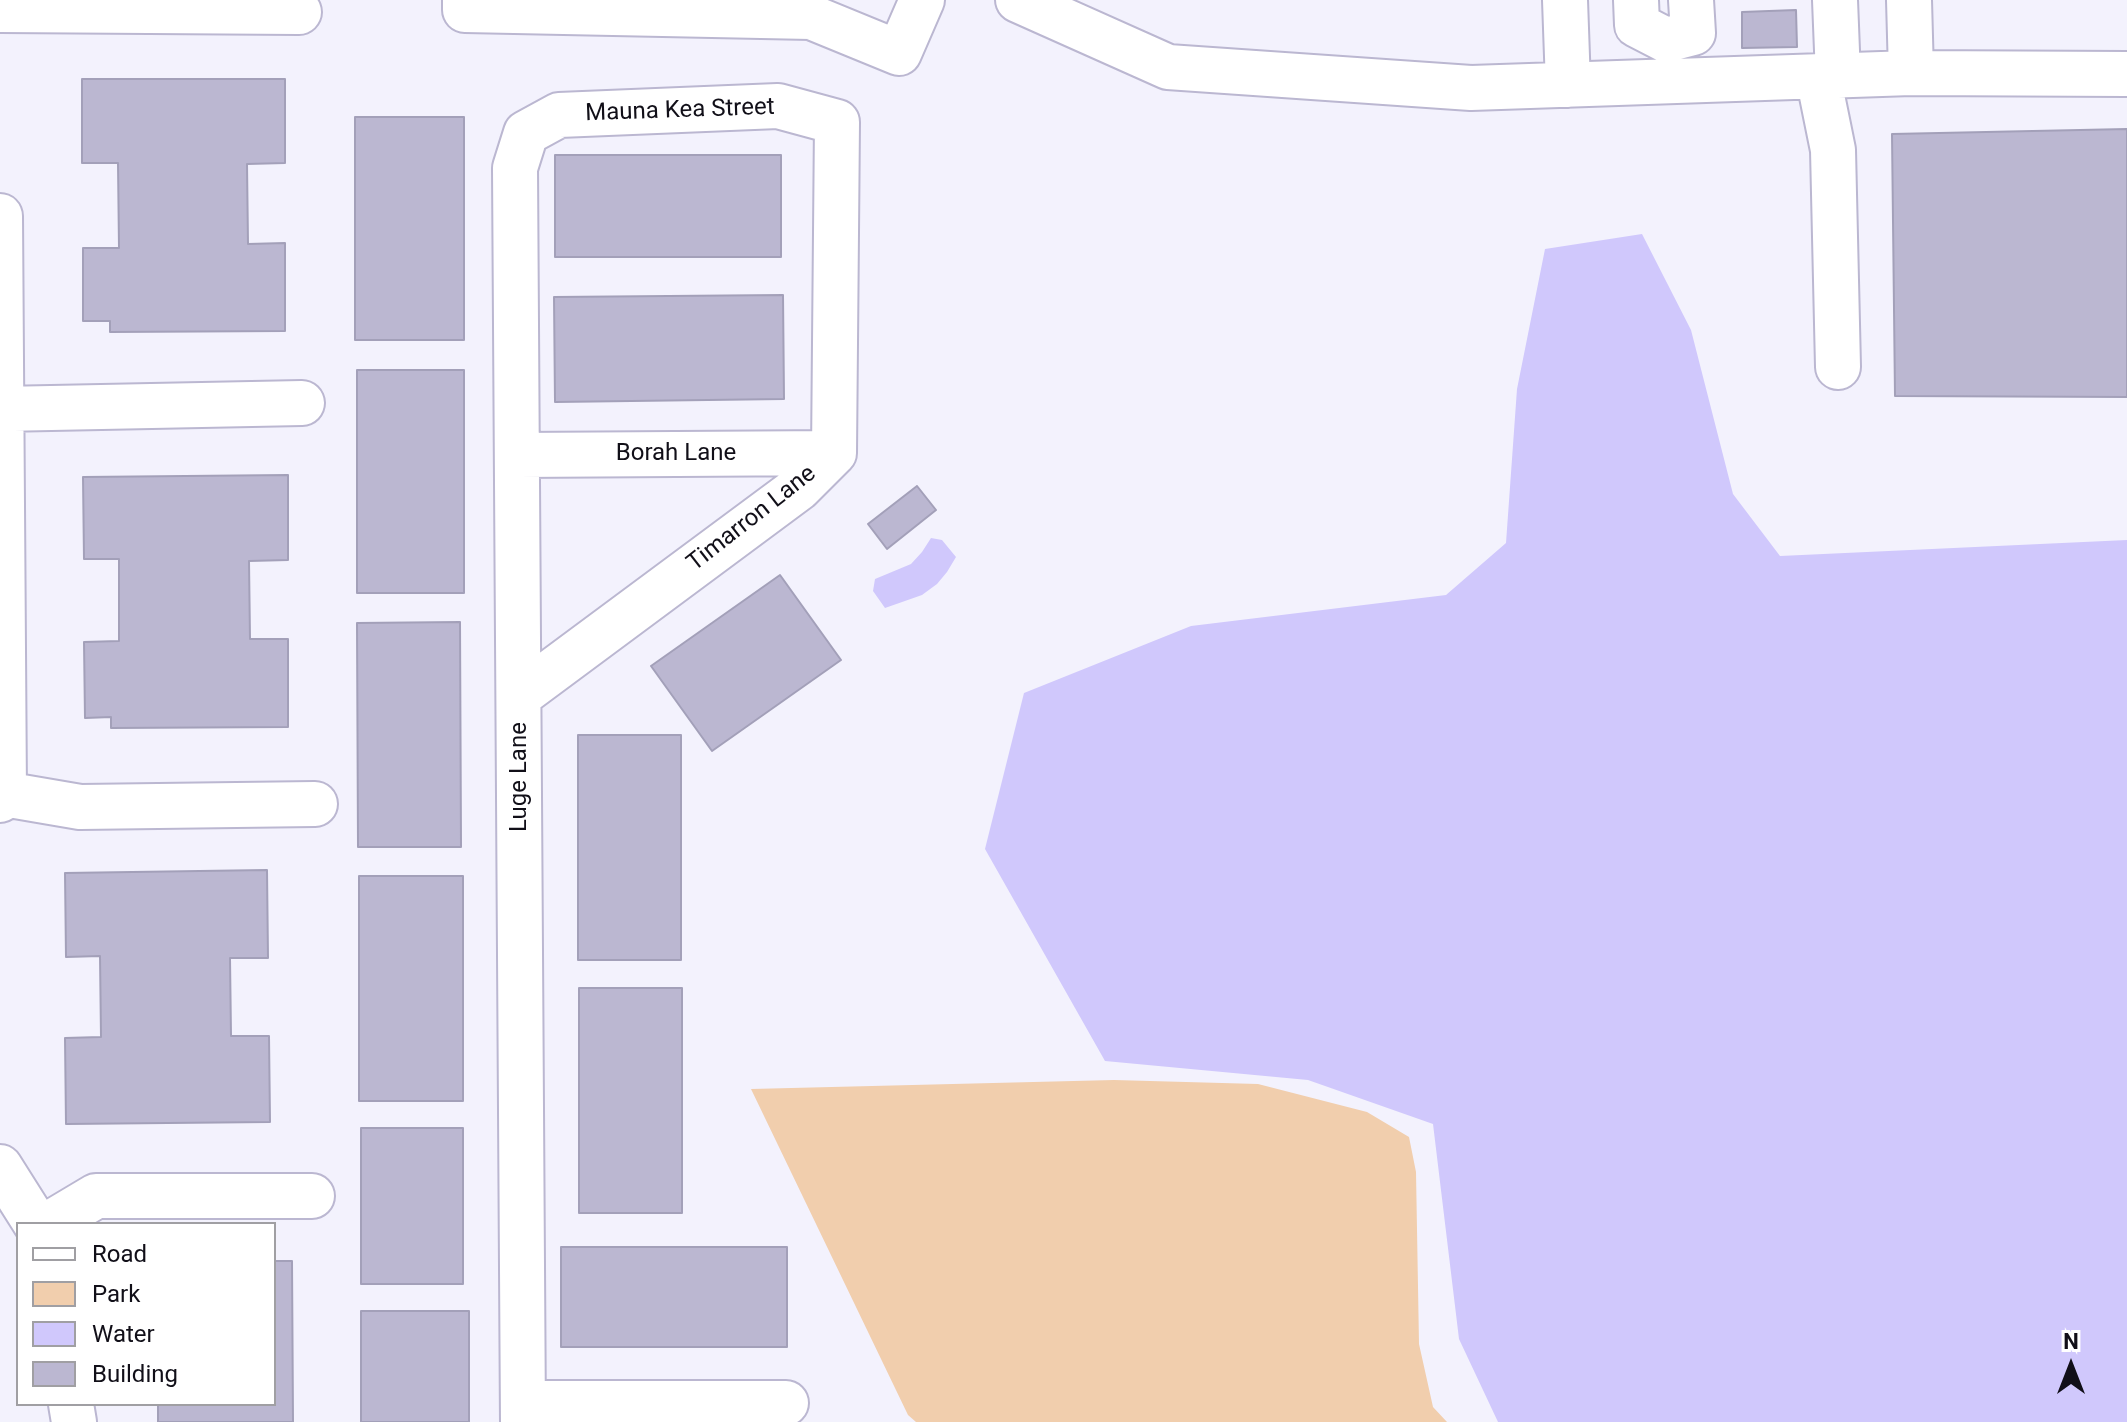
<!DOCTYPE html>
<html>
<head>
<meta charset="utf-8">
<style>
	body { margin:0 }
	#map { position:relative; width:2127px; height:1422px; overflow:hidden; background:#f3f2fd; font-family:Roboto,sans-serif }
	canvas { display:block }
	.legend { position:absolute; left:16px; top:1222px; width:260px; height:184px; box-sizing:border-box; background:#fff; border:2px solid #a09fa3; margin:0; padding:10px 14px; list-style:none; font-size:24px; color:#110f18 }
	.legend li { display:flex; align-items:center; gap:16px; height:40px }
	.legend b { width:40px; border:2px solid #a09fa3 }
	.north { position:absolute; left:2031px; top:1326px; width:80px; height:80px; -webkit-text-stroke:6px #fff; paint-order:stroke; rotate:0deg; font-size:22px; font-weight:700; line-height:32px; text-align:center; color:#110f18 }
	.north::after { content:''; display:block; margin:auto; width:28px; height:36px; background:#110f18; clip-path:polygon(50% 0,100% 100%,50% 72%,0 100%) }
</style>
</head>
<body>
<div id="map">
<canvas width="2127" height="1422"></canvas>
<ul class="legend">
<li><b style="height:10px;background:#fff"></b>Road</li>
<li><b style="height:22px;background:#f1cead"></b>Park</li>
<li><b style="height:22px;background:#d0c8fc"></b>Water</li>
<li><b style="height:22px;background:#bbb7d1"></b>Building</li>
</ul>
<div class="north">N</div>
</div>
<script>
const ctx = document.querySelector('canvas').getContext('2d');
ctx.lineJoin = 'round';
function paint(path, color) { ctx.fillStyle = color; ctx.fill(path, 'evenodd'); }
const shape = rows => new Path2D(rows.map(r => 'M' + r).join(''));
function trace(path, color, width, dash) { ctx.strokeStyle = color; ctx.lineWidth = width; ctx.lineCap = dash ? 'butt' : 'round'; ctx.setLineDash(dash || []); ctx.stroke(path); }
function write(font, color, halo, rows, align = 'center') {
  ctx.font = font + ' Roboto,sans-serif'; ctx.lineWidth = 7; ctx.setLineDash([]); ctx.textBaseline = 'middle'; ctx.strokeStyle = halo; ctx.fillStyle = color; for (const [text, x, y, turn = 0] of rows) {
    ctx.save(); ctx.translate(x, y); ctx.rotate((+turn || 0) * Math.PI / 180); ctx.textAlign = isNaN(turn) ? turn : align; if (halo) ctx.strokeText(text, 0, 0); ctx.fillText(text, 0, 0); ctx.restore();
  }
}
const green = shape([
	[1114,1080,1258,1084,1367,1112,1409,1137,1416,1172,1419,1344,1433,1407,1447,1422,916,1422,908,1415,751,1089]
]);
const water = shape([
	[1642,234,1691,330,1733,494,1780,556,2127,540,2127,1422,1498,1422,1459,1339,1433,1124,1308,1080,1105,1061,985,849,1024,693,1191,626,1446,595,1506,543,1517,389,1545,249],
	[931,538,942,540,956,557,947,572,937,584,922,595,885,608,873,591,875,579,911,564,922,552]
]);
const building = shape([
	[1796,10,1797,47,1742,48,1742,12,1796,10],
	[82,79,285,79,285,163,247,164,248,244,285,243,285,331,110,332,110,321,83,321,83,248,119,248,118,163,82,163,82,79],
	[355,117,464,117,464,340,355,340,355,117],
	[2127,129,2127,397,1895,396,1892,134,2127,129],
	[555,155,781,155,781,257,555,257,555,155],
	[783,295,784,399,555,402,554,297,783,295],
	[357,370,464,370,464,593,357,593,357,370],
	[288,475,288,560,249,561,250,639,288,639,288,727,111,728,111,717,85,718,84,642,119,641,119,559,84,559,83,477,288,475],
	[917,486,936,510,887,549,868,524,917,486],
	[780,575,841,660,712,751,651,666,780,575],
	[460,622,461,847,358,847,357,623,460,622],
	[578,735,681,735,681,960,578,960,578,735],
	[267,870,268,958,230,958,231,1036,269,1036,270,1122,66,1124,65,1038,101,1037,100,956,66,957,65,873,267,870],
	[359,876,463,876,463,1101,359,1101,359,876],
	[579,988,682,988,682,1213,579,1213,579,988],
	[361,1128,463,1128,463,1284,361,1284,361,1128],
	[561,1247,787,1247,787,1347,561,1347,561,1247],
	[274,1261,292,1261,293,1422,158,1422,158,1404,274,1404,274,1261],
	[361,1311,469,1311,469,1422,361,1422,361,1311]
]);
const minor = shape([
	[465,0,465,10,811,17,899,53,922,0],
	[1018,0,1168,67,1471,88,1911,73],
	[1565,0,1568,85],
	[1636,0,1637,25,1666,40,1693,33,1691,0],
	[1835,0,1838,76],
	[1909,0,1911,73,2127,74],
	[0,10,299,12],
	[1818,76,1833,150,1838,367],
	[0,216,4,794,0,800],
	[1,409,302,403],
	[518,455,834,453],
	[520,695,799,488,834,453,837,122,778,106,559,115,526,133,515,168,523,1422],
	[4,794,80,807,315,804],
	[0,1167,36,1224],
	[49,1224,96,1196,312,1196],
	[523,1403,786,1403],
	[71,1404,74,1422]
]);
const streetNames = [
	["Mauna Kea Street",680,111,-2],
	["Borah Lane",676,454],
	["Timarron Lane",752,519,-38],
	["Luge Lane",520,777,-90]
];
paint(green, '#f1cead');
paint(water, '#d0c8fc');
paint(building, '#bbb7d1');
trace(building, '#a3a0b9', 2);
trace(minor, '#bbb7d1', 48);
trace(minor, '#fff', 44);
write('24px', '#110f18', '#fff', streetNames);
</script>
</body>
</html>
